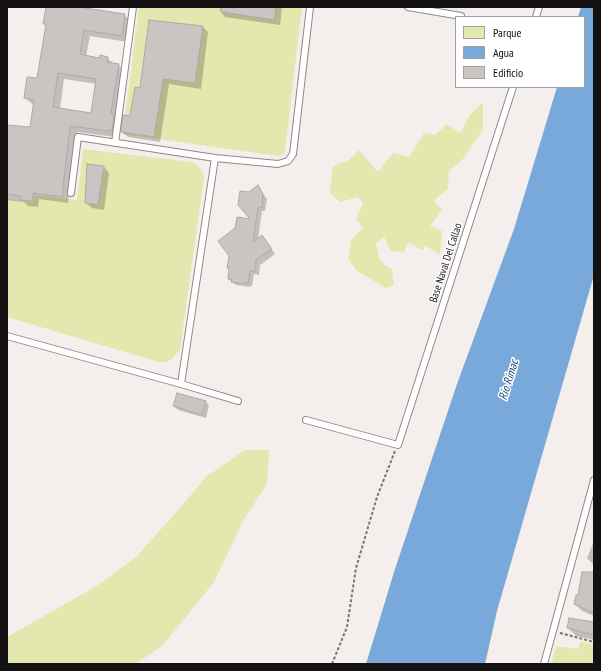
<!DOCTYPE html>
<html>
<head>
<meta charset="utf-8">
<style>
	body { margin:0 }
	#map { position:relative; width:601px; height:671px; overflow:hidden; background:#f4eeec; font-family:"PT Sans Narrow",sans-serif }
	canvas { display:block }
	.frame { position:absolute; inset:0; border:8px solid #131111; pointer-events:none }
	.legend { position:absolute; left:455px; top:16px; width:130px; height:72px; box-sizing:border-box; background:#fff; border:1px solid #a1a0a0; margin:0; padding:5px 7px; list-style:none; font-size:12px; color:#131111 }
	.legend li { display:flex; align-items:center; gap:8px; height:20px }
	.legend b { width:20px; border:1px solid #a1a0a0 }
</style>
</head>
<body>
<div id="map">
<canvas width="601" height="671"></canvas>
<div class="frame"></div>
<ul class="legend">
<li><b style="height:11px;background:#e2e8ae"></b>Parque</li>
<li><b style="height:11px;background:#79a9da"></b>Agua</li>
<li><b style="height:11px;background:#cac4c2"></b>Edificio</li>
</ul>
</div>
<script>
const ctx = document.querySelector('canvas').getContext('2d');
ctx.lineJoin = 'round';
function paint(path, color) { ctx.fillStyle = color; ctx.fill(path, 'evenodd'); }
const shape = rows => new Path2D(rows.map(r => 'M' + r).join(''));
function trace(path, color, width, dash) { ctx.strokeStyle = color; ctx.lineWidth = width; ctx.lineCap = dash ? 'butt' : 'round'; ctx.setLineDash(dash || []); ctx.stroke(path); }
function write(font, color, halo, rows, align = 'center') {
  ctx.font = font + ' "PT Sans Narrow",sans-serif'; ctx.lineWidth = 3; ctx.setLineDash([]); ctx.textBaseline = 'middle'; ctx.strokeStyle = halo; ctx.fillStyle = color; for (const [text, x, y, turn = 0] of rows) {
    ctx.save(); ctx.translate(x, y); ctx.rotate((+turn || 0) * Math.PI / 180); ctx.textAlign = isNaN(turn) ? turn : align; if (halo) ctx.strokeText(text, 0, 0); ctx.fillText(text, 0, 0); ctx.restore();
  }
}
const green = shape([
	[139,7,302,7,285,150,284,154,278,156,123,134],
	[483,102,483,130,463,159,449,171,448,188,434,201,442,210,430,226,442,231,440,255,426,246,422,250,408,242,404,252,390,251,384,236,376,243,379,258,386,266,392,269,394,285,386,288,357,271,348,259,351,240,363,228,356,219,363,203,358,197,340,202,330,193,333,166,349,160,359,150,378,172,393,153,409,157,424,133,435,135,447,124,460,133,470,115],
	[83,149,192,162,198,166,202,171,204,177,180,350,172,359,166,362,159,362,7,317,7,199,33,202,34,195,77,200],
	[245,450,269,450,267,484,243,521,214,582,163,645,135,664,7,664,7,638,9,636,95,587,136,557,172,517,206,477],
	[581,641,594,645,594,664,551,664,556,646,578,649]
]);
const water = shape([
	[581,7,594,7,594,275,497,611,485,664,366,664,395,569,457,384,514,229,557,87,584,87,584,17,578,17]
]);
const shadow = shape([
	[47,7,84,7,84,9,124,15,131,21,128,42,90,36,86,56,100,59,107,58,114,64,118,65,125,71,115,137,77,132,68,203,39,199,38,207,28,206,24,202,7,200,7,134,31,128,34,105,32,104,25,98,38,80,47,26,44,24],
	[64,79,97,84,92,114,60,109],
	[220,7,282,7,280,25,225,17,220,11],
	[203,27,208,32,201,89,169,84,160,142,128,137,122,132,131,117,141,89],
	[104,167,109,173,104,210,92,208,86,203],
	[257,186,267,199,265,211,262,211,258,240,266,241,275,254,260,265,259,275,254,274,252,286,250,286,250,287,236,285,233,283,229,279,230,270,228,268,252,220,250,193],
	[206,402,209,406,206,418,178,410,174,406],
	[594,541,594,565,587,558],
	[594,573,594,616,582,611,575,604],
	[594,623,594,640,576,636,568,628]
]);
const building = shape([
	[46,7,79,7,125,14,122,36,84,30,80,54,99,58,100,55,108,57,107,62,119,64,111,113,114,114,112,131,109,130,108,131,70,126,62,197,33,193,32,201,21,200,21,196,7,194,7,125,30,127,34,100,24,98,27,77,37,78,46,24,43,24,46,7],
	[58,73,96,79,91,113,53,107,58,73],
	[221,7,276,7,274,20,221,12,221,7],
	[149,20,203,26,195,83,163,79,154,137,121,132,123,115,130,116,135,87,140,88,149,20],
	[87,164,104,166,98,205,85,203,87,164],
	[258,185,263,194,262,208,258,207,253,242,262,235,272,249,256,260,255,271,250,271,248,283,246,282,246,284,231,282,232,280,228,279,229,268,227,268,229,256,218,241,235,228,237,217,250,219,238,205,240,191,249,192,258,185],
	[177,393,206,401,202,415,173,406,177,393],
	[582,572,594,572,594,613,574,604,576,595,578,595,582,572],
	[569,618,594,622,594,635,567,628,569,618]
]);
const path = shape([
	[560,633,594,642],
	[332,664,347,627,356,568,377,497,395,451]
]);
const service = shape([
	[408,7,461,16],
	[536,17,539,7],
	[115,143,133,7],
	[71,193,78,137,215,158],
	[7,336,181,384,238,401],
	[181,384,215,158,278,164,288,161,293,154,310,7],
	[306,420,398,445,513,87],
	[544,664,594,480]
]);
const streetNames = [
	["Base Naval Del Callao",446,263,-72]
];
const waterNames = [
	["Río Rímac",509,380,-73]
];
paint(green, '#e2e8ae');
paint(water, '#79a9da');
paint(shadow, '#0003');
paint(building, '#cac4c2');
trace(building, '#afa9a7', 1);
trace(service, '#8f8987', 8);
trace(path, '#797574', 2, [3, 2]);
trace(service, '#fff', 6);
write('11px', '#131111', '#fff', streetNames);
write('italic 12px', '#144a77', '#fff', waterNames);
</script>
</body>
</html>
